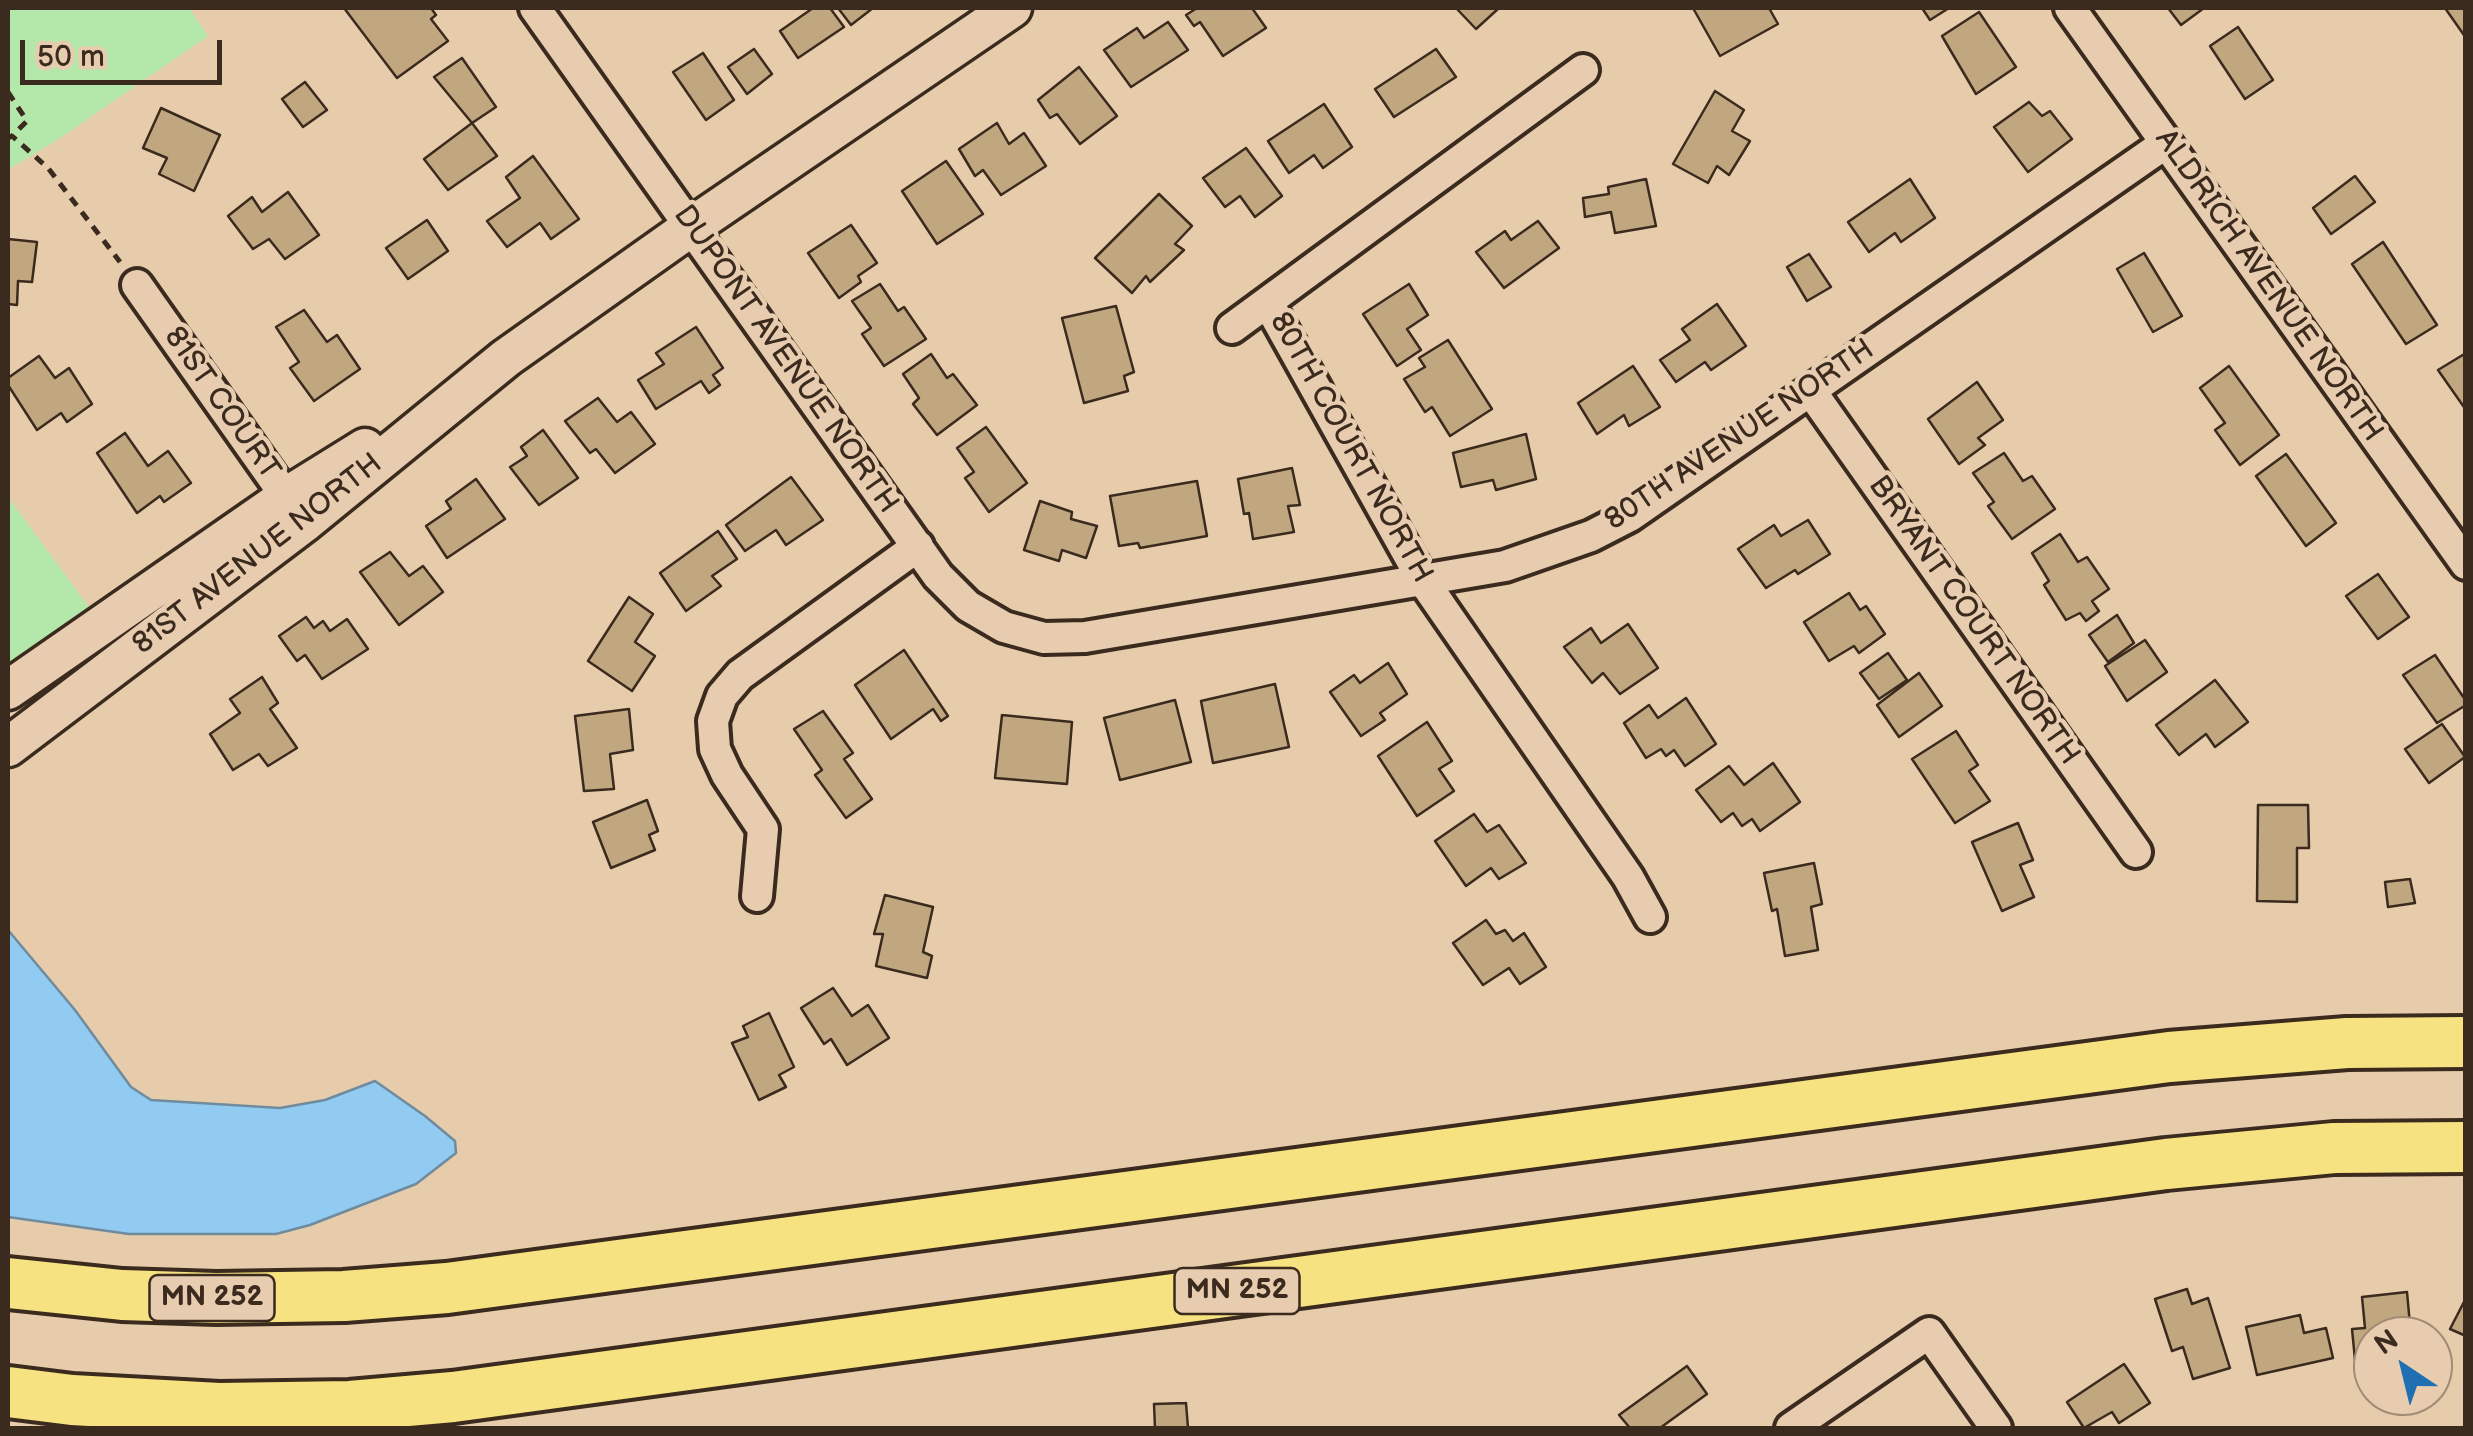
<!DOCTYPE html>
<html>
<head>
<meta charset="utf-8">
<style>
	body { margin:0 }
	#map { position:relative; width:2473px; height:1436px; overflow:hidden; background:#e7ccab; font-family:"Balsamiq Sans",sans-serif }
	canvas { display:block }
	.frame { position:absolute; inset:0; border:10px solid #3b2a1e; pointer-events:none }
	.north { position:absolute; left:2353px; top:1316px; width:100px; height:100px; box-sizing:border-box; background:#e7ccaf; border:2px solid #a28b75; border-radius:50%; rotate:325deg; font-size:28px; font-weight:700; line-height:40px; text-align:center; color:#3b2a1e }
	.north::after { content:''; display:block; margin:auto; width:35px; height:45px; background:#1f6fb2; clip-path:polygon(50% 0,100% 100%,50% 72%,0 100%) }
	.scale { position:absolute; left:20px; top:40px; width:202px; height:45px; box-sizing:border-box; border:5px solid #3b2a1e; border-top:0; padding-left:12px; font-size:30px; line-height:35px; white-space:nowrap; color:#3b2a1e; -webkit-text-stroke:8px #e7ccaf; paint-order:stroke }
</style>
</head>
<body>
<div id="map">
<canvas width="2473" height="1436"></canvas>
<div class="frame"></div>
<div class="north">N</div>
<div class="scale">50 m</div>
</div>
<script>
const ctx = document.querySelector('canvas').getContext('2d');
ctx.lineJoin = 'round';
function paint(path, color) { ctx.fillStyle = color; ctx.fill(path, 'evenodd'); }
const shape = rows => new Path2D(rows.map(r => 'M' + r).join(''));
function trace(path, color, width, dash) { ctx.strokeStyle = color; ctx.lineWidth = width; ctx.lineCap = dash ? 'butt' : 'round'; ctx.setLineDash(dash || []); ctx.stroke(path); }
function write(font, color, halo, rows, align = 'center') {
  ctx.font = font + ' "Balsamiq Sans",sans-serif'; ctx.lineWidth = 9; ctx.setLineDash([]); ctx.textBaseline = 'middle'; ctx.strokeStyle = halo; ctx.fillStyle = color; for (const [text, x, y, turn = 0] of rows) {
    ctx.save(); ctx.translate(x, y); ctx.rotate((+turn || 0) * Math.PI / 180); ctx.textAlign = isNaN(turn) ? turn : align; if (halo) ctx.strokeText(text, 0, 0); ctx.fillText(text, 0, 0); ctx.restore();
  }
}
const green = shape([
	[8,8,189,8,208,36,57,140,8,170],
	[8,497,97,618,8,680]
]);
const water = shape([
	[8,930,75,1010,131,1087,151,1100,280,1108,325,1100,375,1081,425,1116,455,1141,456,1153,416,1184,310,1225,276,1234,129,1234,8,1217,8,930]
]);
const building = shape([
	[344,8,431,8,436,15,431,19,448,41,397,78,344,8],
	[813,8,830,8,844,27,798,58,780,31,813,8],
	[838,8,873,8,851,25,838,8],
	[1197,8,1252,8,1266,28,1223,56,1200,22,1194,26,1186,15,1197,8],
	[1456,8,1499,8,1476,29,1456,8],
	[1693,8,1769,8,1778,24,1720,56,1693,8],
	[1922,8,1949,8,1930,20,1922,8],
	[2168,8,2204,8,2181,25,2168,8],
	[2445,8,2466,8,2466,38,2445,8],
	[1979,12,2016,67,1976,94,1942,36,1979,12],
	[1168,22,1188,50,1131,87,1104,50,1137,28,1144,38,1168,22],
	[2238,27,2273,80,2245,99,2210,46,2238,27],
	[754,49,772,74,747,94,728,67,754,49],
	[1436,49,1456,77,1394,117,1375,89,1436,49],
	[703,53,734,100,706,120,673,72,703,53],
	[462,58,496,107,472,123,434,77,462,58],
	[1079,67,1117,116,1080,144,1057,114,1050,118,1038,100,1079,67],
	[305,82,327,110,303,127,282,99,305,82],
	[1715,91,1744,110,1732,131,1750,141,1729,175,1717,166,1708,183,1673,164,1715,91],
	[2029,102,2042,116,2050,111,2072,139,2028,172,1994,127,2029,102],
	[1324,104,1352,147,1323,168,1314,155,1289,173,1268,141,1324,104],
	[161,108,220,135,194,191,159,174,167,158,143,148,161,108],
	[472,123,497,156,448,190,424,159,472,123],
	[997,123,1009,144,1024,133,1046,166,1001,195,983,170,975,176,959,149,997,123],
	[1246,148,1282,196,1255,217,1240,196,1225,207,1203,178,1246,148],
	[533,156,579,219,551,239,540,223,507,247,487,221,520,198,506,177,533,156],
	[946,161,983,214,937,244,902,191,946,161],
	[2355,176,2375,202,2331,234,2313,208,2355,176],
	[1646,179,1656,226,1615,233,1611,212,1585,217,1583,198,1609,194,1608,187,1646,179],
	[1910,179,1935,218,1901,242,1895,233,1869,252,1848,222,1910,179],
	[288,192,319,235,285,259,269,239,253,249,228,216,252,197,262,212,288,192],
	[1159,194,1192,226,1175,244,1184,250,1150,282,1146,276,1132,293,1095,258,1159,194],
	[427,220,448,251,408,279,386,248,427,220],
	[1538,221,1559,248,1504,288,1476,252,1505,231,1511,240,1538,221],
	[851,225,877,263,858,276,861,282,839,298,808,253,851,225],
	[8,239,37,242,32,282,18,281,17,305,8,304,8,239],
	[2383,242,2437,325,2406,344,2352,264,2383,242],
	[2144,253,2182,316,2153,332,2117,269,2144,253],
	[1809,254,1831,287,1807,301,1787,267,1809,254],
	[880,284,898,311,904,307,926,339,884,366,862,334,871,328,852,301,880,284],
	[1409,284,1428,315,1407,329,1421,350,1397,366,1363,314,1409,284],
	[1717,304,1746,346,1711,370,1705,362,1676,382,1660,360,1690,340,1682,329,1717,304],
	[1116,306,1134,372,1124,376,1128,391,1084,403,1062,318,1116,306],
	[304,310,327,342,337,335,360,369,314,401,290,368,299,362,276,327,304,310],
	[696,327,723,368,713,375,720,385,709,393,701,381,656,409,638,380,664,364,656,353,696,327],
	[1448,340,1492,409,1450,436,1432,407,1425,412,1404,379,1425,367,1419,358,1448,340],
	[2466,353,2466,410,2438,370,2466,353],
	[931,354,947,378,953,374,977,405,937,435,913,404,919,398,903,374,931,354],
	[39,356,55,378,69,368,92,404,67,422,61,413,37,430,8,385,8,378,39,356],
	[1633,366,1660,407,1629,426,1624,415,1597,434,1578,403,1633,366],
	[2229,366,2279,435,2240,465,2215,430,2225,423,2200,388,2229,366],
	[1977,382,2003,420,1978,438,1985,445,1959,464,1928,419,1977,382],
	[598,398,617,422,631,412,655,444,615,473,596,449,590,453,565,421,598,398],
	[986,427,1027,483,989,512,965,478,974,472,957,448,986,427],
	[543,430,578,478,539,505,510,467,527,456,521,447,543,430],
	[125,433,148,466,168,451,191,483,164,502,160,496,137,513,97,453,125,433],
	[1526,434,1536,479,1496,490,1493,480,1461,487,1453,453,1526,434],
	[2004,453,2023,481,2032,476,2055,509,2012,539,1988,506,1994,502,1973,473,2004,453],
	[2286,454,2336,523,2306,546,2256,476,2286,454],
	[1292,468,1300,505,1288,506,1294,532,1253,539,1249,513,1244,514,1238,479,1292,468],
	[791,477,823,520,786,545,776,530,745,551,726,525,791,477],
	[476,479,505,519,447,558,426,526,451,509,446,501,476,479],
	[1197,481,1207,536,1140,548,1138,543,1119,546,1110,496,1197,481],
	[1040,501,1072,512,1071,519,1097,526,1086,558,1062,550,1059,561,1024,550,1040,501],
	[1808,520,1830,554,1798,574,1795,570,1766,588,1738,549,1774,525,1781,536,1808,520],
	[718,531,737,559,712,576,721,586,686,611,660,573,718,531],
	[2060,534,2078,562,2087,557,2109,589,2092,601,2099,611,2086,621,2080,613,2066,620,2044,585,2049,581,2032,553,2060,534],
	[390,552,409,576,423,566,443,592,399,625,360,572,390,552],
	[2378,574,2409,617,2378,639,2346,596,2378,574],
	[1849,593,1860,610,1866,606,1885,634,1859,653,1854,646,1829,661,1804,622,1849,593],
	[629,597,653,614,635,642,655,656,632,691,588,661,629,597],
	[2117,615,2134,643,2108,662,2089,635,2117,615],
	[306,617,314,628,323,621,330,631,347,619,368,649,322,679,305,655,297,661,279,636,306,617],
	[1628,624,1658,668,1620,694,1603,673,1592,683,1564,647,1591,628,1601,643,1628,624],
	[2145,640,2167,672,2127,701,2105,666,2145,640],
	[904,650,948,716,941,721,933,709,891,739,855,685,904,650],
	[1888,653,1907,680,1879,699,1860,673,1888,653],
	[2435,655,2466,701,2466,705,2437,723,2403,675,2435,655],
	[1388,663,1407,694,1380,713,1385,720,1361,736,1330,692,1354,675,1360,683,1388,663],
	[1919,673,1942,706,1899,737,1877,705,1919,673],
	[262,677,278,703,270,709,297,748,268,766,259,754,233,770,210,734,240,713,230,699,262,677],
	[2215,680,2248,722,2215,747,2206,734,2179,755,2156,725,2215,680],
	[1275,684,1289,747,1213,763,1201,701,1275,684],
	[1686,698,1716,744,1685,766,1674,750,1666,756,1661,749,1646,758,1624,723,1649,705,1658,718,1686,698],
	[1175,700,1191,762,1120,780,1104,718,1175,700],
	[629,709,633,750,610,754,614,789,584,791,575,716,629,709],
	[823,711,853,753,844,759,872,799,846,818,815,775,822,770,794,729,823,711],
	[1002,715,1072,722,1067,784,995,778,1002,715],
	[1427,722,1452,761,1439,769,1454,791,1417,816,1378,756,1427,722],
	[2442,724,2465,757,2429,783,2405,749,2442,724],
	[1956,731,1978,765,1969,771,1990,801,1955,823,1912,759,1956,731],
	[1773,763,1800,802,1760,831,1752,819,1742,826,1733,813,1721,822,1696,790,1729,766,1744,785,1773,763],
	[647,800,658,831,649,835,655,850,611,868,593,822,647,800],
	[2258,805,2308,805,2309,848,2297,848,2297,902,2257,901,2258,805],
	[1474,814,1487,832,1499,825,1526,863,1499,879,1491,868,1466,886,1435,841,1474,814],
	[2018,823,2033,860,2020,865,2034,897,2002,911,1972,842,2018,823],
	[1814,863,1822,904,1811,907,1818,950,1785,956,1777,909,1772,911,1764,873,1814,863],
	[2410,879,2415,903,2388,907,2385,882,2410,879],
	[885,895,933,907,923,952,932,956,927,978,876,966,883,934,874,934,885,895],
	[1486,920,1496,934,1505,930,1513,941,1524,933,1546,967,1520,984,1509,968,1483,985,1453,943,1486,920],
	[833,988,852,1016,868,1005,889,1038,847,1065,831,1039,824,1044,801,1008,833,988],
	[769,1013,794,1067,779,1075,786,1087,759,1100,732,1043,748,1037,743,1026,769,1013],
	[2187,1289,2192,1304,2208,1298,2230,1368,2193,1379,2183,1347,2172,1351,2155,1299,2187,1289],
	[2407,1292,2411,1336,2373,1336,2373,1358,2355,1360,2352,1329,2365,1328,2362,1297,2407,1292],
	[2466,1298,2466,1336,2450,1329,2466,1298],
	[2300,1315,2304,1333,2326,1328,2333,1358,2257,1375,2246,1327,2300,1315],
	[2124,1364,2150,1403,2119,1423,2112,1412,2084,1428,2067,1402,2124,1364],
	[1687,1366,1707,1394,1660,1428,1630,1428,1619,1415,1687,1366],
	[1186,1403,1188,1428,1155,1428,1154,1404,1186,1403]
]);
const path = shape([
	[8,92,27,121,12,136],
	[8,138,12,136,48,168,120,262]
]);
const minor = shape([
	[535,8,938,576,968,606,1004,627,1044,638,1085,637,1505,566,1591,536,1630,516,2166,143],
	[2070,8,2466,564],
	[137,285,297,512],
	[1268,303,1422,579,1628,877,1650,917],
	[1232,328,1583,70],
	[1810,390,2136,852],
	[757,896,763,829,727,775,715,749,713,721,722,696,740,675,918,546],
	[1791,1428,1929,1333,1996,1428]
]);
const tertiary = shape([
	[8,690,286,497,365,448],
	[8,747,305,522,506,358,691,227,1012,8]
]);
const trunk = shape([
	[8,1283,122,1295,216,1298,344,1296,447,1288,2169,1057,2347,1043,2466,1042],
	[8,1392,72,1400,219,1408,350,1406,453,1397,2166,1164,2334,1148,2466,1147]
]);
const shields = [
	[1237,1291,125],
	[212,1298,125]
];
const shieldNames = [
	["MN 252",1237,1291],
	["MN 252",212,1298]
];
const streetNames = [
	["ALDRICH AVENUE NORTH",2268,286,55],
	["DUPONT AVENUE NORTH",785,360,55],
	["81ST COURT",221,404,55],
	["80TH AVENUE NORTH",1740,436,-34],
	["80TH COURT NORTH",1350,448,61],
	["81ST AVENUE NORTH",258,555,-38],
	["BRYANT COURT NORTH",1973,621,55]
];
paint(green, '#b4e8aa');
paint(water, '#91cbf1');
trace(water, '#6f8b9d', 2.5);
paint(building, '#c0a77f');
trace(building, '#3b2a1e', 2.5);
trace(minor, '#3b2a1e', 38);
trace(tertiary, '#3b2a1e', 45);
trace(trunk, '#3b2a1e', 58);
trace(path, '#3b2a1e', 5, [10, 8]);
trace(minor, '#e7ccaf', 30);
trace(tertiary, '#e7ccaf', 38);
trace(trunk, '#f7e281', 50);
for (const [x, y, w] of shields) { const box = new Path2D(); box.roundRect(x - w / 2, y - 23, w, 46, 8); ctx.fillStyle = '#e7ccaf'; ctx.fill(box); trace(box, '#3b2a1e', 2.5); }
write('bold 28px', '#3b2a1e', null, shieldNames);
write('30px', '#3b2a1e', '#e7ccaf', streetNames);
</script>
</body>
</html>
